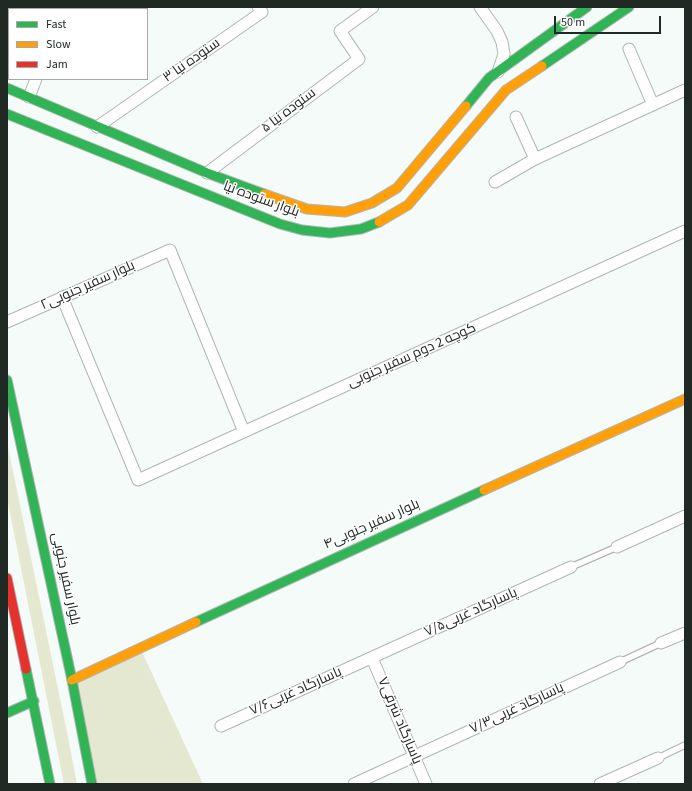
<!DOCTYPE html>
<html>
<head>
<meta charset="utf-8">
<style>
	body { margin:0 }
	#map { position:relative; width:692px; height:791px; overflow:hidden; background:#f5fbf8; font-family:"Source Sans 3",sans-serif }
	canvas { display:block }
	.frame { position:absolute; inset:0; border:8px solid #212925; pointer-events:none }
	.legend { position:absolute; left:8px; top:8px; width:140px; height:72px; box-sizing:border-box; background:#fff; border:1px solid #a6a9a8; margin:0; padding:5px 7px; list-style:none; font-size:12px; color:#212925 }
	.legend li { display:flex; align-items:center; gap:8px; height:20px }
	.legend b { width:20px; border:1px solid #a6a9a8 }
	.scale { position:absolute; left:554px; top:16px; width:107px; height:18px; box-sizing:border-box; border:2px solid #212925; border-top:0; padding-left:5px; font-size:12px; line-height:14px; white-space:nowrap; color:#212925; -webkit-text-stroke:3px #fff; paint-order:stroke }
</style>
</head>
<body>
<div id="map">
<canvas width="692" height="791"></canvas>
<div class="frame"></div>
<ul class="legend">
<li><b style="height:5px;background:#30b455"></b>Fast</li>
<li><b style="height:5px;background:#ff9f0a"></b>Slow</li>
<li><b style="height:5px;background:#e5322d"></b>Jam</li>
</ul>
<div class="scale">50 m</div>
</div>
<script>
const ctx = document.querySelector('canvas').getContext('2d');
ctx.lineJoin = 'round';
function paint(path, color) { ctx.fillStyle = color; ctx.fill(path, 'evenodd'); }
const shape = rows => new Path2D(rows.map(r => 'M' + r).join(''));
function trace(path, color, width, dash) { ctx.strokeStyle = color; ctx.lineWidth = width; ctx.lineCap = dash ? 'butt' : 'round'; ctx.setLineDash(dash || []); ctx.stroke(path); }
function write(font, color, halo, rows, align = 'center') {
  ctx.font = font + ' "Source Sans 3",Cairo,sans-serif'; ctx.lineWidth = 3; ctx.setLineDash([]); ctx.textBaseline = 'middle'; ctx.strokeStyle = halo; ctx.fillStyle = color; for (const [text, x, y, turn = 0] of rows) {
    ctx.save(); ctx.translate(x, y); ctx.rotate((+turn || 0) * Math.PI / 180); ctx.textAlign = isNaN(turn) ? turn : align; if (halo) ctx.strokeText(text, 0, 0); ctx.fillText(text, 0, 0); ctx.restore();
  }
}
const green = shape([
	[7,442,68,737,77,784,64,784,7,498],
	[138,643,203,784,97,784,72,680]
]);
const lane = shape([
	[571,567,617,547],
	[620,662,661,643],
	[658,758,685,745]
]);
const street = shape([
	[480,7,497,31,502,42,504,54,498,72],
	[86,9,89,7],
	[629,49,653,105],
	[29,97,36,79],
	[516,117,535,159,685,90],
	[97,127,262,12,258,7],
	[207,173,359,59,340,31,373,7],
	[495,182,535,159],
	[62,297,138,480,685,231],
	[7,322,170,250,244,432],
	[617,547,685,516],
	[661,643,685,633],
	[372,658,426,784],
	[221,726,571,567],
	[354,784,620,662],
	[600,784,658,758]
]);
const fast = shape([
	[542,66,629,7],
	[7,88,207,173,264,194],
	[466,106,489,78,587,7],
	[7,114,280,224,302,230,330,233,361,229,379,222],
	[7,380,72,680,92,784],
	[196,622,484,490],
	[26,669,50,784],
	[7,713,34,701]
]);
const slow = shape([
	[264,194,307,209,345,212,372,203,397,188,466,106],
	[379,222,408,205,506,90,542,66],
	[484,490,685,399],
	[72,680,196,622]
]);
const jam = shape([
	[7,578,26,669]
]);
const streetNames = [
	["ستوده نیا ۳",192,61,-35],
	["ستوده نیا ۵",289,111,-37],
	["بلوار ستوده نیا",261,200,20],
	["بلوار سفیر جنوبی۲",88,286,-24],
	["کوچه 2 دوم سفیر جنوبی",412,356,-24],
	["بلوار سفیر جنوبی۴",372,525,-24],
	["بلوار سفیر جنوبی",65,579,78],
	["پاسارگاد غربی۷/۵",471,613,-24],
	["پاسارگاد غربی۷/۶",296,692,-24],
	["پاسارگاد غربی۷/۳",517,709,-25],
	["پاسارگاد شرقی۷",399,721,67]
];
paint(green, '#e5e8d0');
trace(lane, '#b0b6b3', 8);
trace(street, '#b0b6b3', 13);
trace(fast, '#b0b6b3', 11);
trace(slow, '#b0b6b3', 11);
trace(jam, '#b0b6b3', 11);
trace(lane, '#fefefe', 5.5);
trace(street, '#fefefe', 11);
trace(fast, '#30b455', 9);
trace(slow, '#ff9f0a', 9);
trace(jam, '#e5322d', 9);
write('14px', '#212925', '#fff', streetNames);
</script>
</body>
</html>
